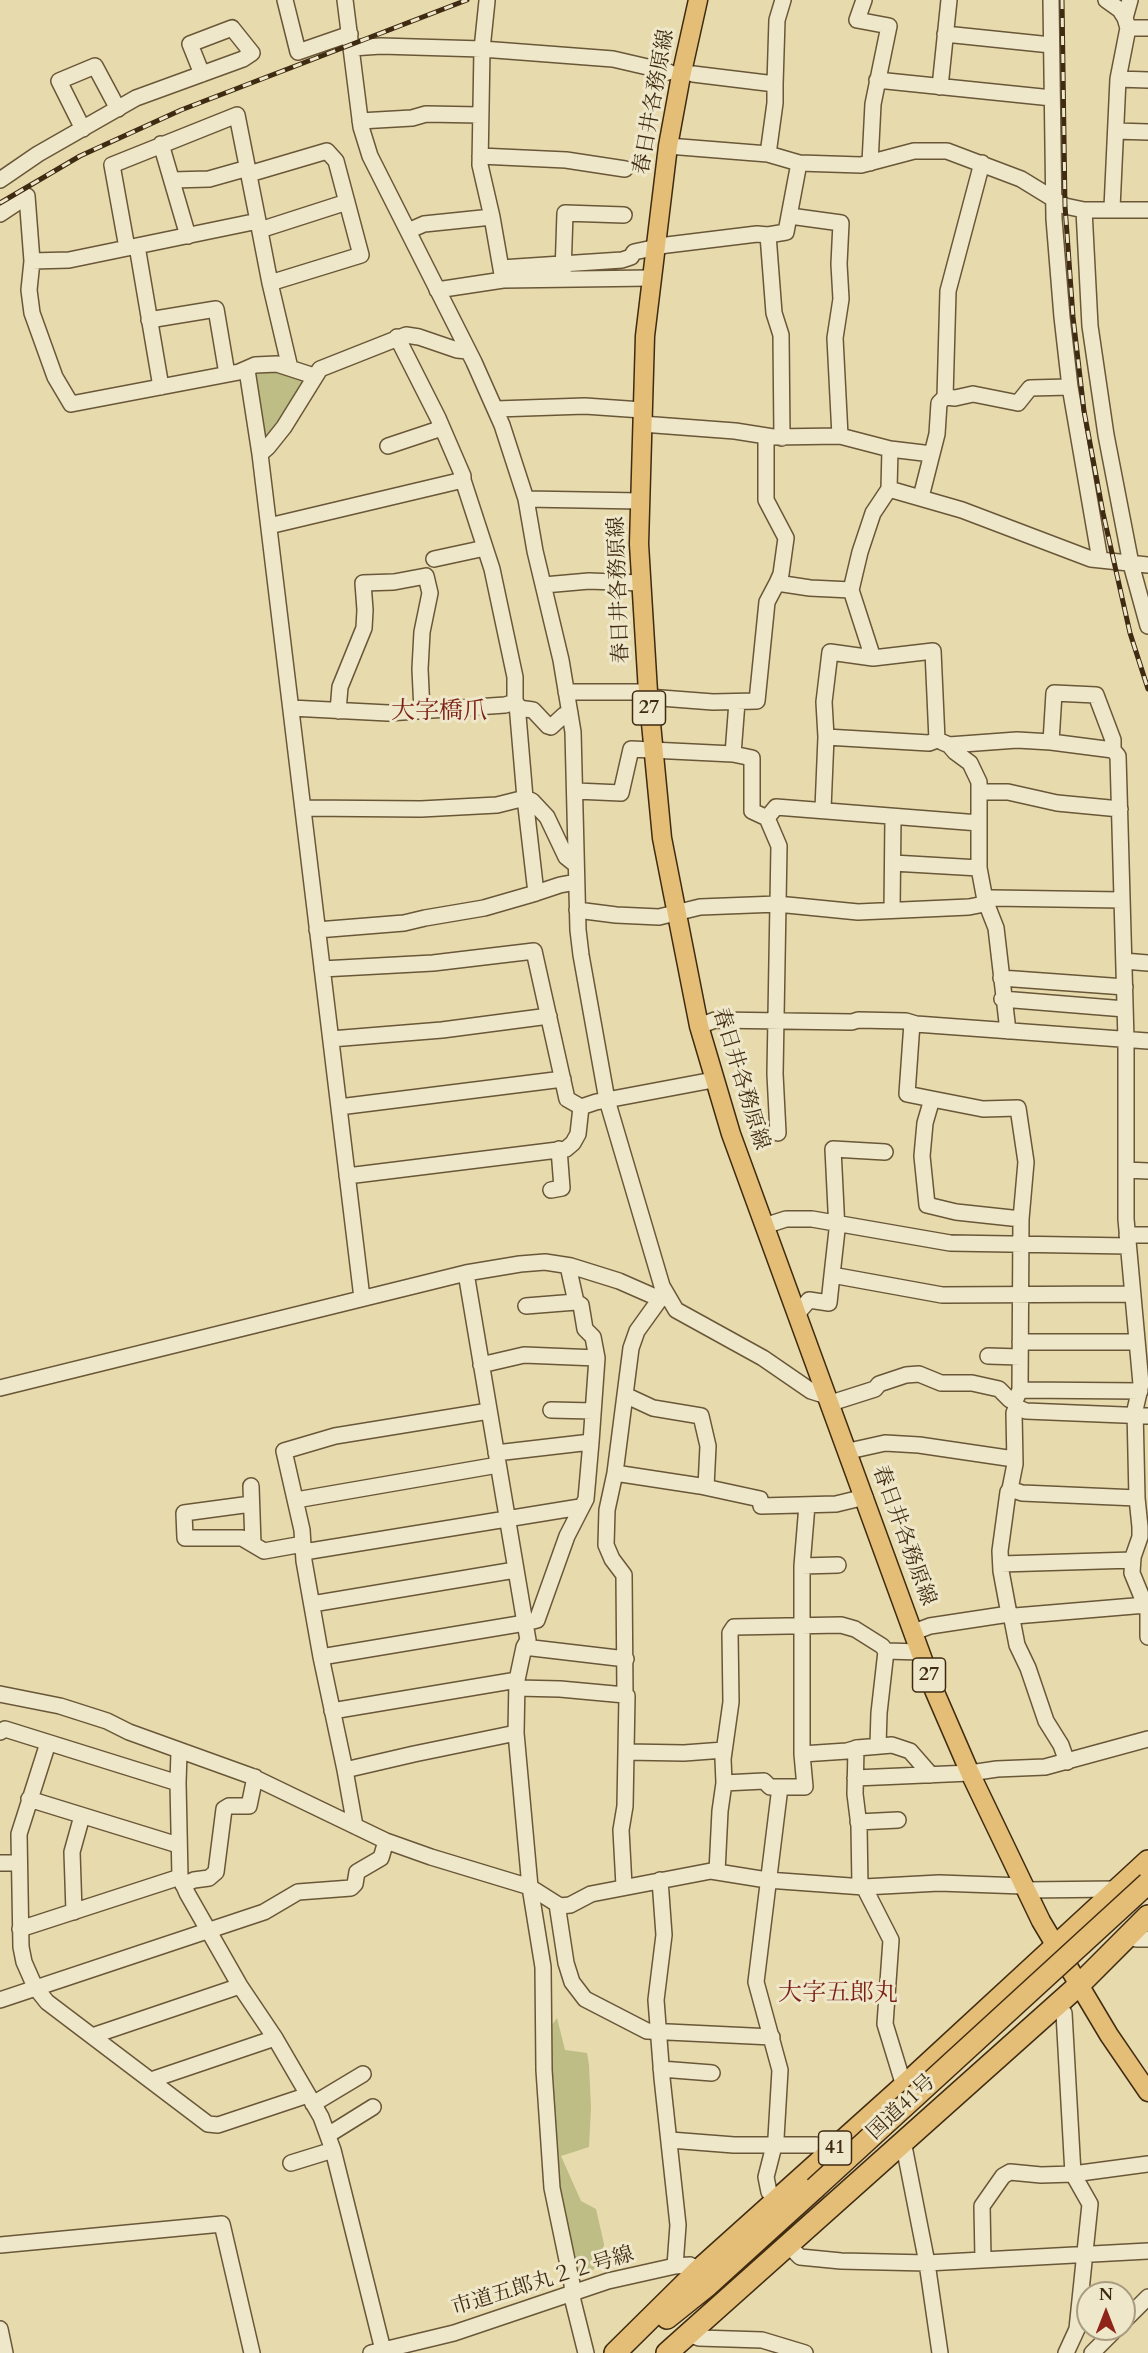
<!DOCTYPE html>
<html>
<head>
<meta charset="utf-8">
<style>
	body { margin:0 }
	#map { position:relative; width:1148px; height:2353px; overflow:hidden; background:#e7daad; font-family:Cardo,serif }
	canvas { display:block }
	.north { position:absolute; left:1076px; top:2281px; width:60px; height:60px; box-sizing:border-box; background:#efe7ca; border:2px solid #a99c80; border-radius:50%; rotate:0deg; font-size:16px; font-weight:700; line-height:24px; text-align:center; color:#3f2b11 }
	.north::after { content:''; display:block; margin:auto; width:21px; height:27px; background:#8f2418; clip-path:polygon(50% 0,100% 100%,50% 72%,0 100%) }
</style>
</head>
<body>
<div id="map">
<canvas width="1148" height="2353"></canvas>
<div class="north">N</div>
</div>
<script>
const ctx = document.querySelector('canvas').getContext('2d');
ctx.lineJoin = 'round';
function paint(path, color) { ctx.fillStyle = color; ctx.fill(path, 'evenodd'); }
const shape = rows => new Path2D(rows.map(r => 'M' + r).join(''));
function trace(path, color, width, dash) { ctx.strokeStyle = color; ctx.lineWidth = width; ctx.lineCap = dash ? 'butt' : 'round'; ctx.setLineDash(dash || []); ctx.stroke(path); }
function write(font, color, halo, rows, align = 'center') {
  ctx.font = font + ' Cardo,"Noto Serif JP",serif'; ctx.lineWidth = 6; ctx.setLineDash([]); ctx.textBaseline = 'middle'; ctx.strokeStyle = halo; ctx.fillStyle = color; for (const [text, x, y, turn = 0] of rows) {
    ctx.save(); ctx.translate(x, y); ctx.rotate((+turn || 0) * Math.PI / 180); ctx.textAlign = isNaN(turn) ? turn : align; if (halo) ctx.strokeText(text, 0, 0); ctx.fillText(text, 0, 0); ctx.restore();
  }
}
const green = shape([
	[276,367,304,380,279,424,264,440,251,375,258,369],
	[557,2018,565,2050,587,2053,589,2065,591,2108,589,2147,561,2156,581,2201,596,2209,604,2244,602,2263,587,2274,575,2275,557,2188,549,2029]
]);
const minor = shape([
	[285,0,298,52,350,34],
	[345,0,361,127,370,156,474,362,502,425,526,499,535,551,561,660,573,732,578,930,581,955,607,1100,662,1286,676,1310,763,1358,811,1391,827,1396],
	[864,0,857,20,889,26,873,104,870,163],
	[1051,0,1054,219,1062,317,1070,387,1100,560],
	[1106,0,1120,10,1125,18],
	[487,1,482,49,480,165,492,217,503,280],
	[1128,28,1148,28],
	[945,34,1051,45],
	[352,48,381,46,482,49,613,59,669,72],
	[693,74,775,84,775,103,768,154],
	[1118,79,1148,80],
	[877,80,1052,98],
	[775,84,777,20,783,0],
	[940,87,949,0],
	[360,121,412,118,426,114,480,115],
	[83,129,59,81,95,66,118,109],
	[1116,131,1148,132],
	[161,144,188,236],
	[668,146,768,154,799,163,861,165,914,151,947,151,1021,179,1065,206,1084,210,1148,210],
	[480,156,566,160,625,169],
	[249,174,327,151,336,161,361,255,270,283],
	[0,180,38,154,136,98,243,59,252,53,232,28,190,44,202,74],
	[172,180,209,179,248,168],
	[1112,208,1118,79,1128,28,1125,18,1130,0],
	[1084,210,1090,326,1106,435,1131,564,1148,626],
	[0,214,27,196,32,261,29,290,32,313,55,377,71,404,239,372,255,365,277,364,314,376],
	[790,216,841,223,839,264,841,299,835,338,840,436],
	[260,230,347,202],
	[408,231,424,224,492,217],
	[768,235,786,232,799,163],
	[137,246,161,387],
	[127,248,112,165,237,115,258,221],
	[32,261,69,260,258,221,270,283,290,368],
	[501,268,622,260,631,257,634,252,667,245,757,234,768,235,774,313,781,335,782,438],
	[563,273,565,213,624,215],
	[437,290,503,280,651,278],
	[149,320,216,309,227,374],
	[397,337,438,418,463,476,463,480],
	[247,370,260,454],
	[945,397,955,398,973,394,1018,403,1030,388,1070,387],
	[496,409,585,406,642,410],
	[642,424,735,431,773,437,840,436,890,449,889,489,873,513,860,552,851,590,873,658],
	[766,437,766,500,786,538,781,574,777,583,810,588,851,590],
	[388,446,442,428],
	[890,449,932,454],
	[889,489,962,510,1091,559,1148,565],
	[921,497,937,434,939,403,945,397,948,291,982,163],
	[526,499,640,501],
	[269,526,463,480,492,569,515,677,515,702],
	[434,559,485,548],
	[544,585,589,581,641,583],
	[933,651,937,740,929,743,826,737,824,702,830,652,873,658,933,651],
	[566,692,648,692],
	[648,697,713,702,757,701,767,602,777,583],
	[291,708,388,713,505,705,515,702,517,704,525,798,532,801,547,817,566,857,576,865],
	[518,708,533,710,548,726,551,727,564,715,570,713],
	[338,711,340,687,364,628,365,610,363,583,394,582,426,576,430,593,422,632,420,669,422,711],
	[942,742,949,745,955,752,970,763,979,782,979,868,985,900,996,928,1008,1031],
	[1051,742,1054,693,1096,695,1113,740,1113,750],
	[949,745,1017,740,1051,742,1113,750,1118,756,1126,1040,1126,1219,1141,1384,1135,1410,1137,1498,1140,1527,1140,1537,1133,1557,1132,1573,1148,1612,1148,1637],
	[733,754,737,702],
	[576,791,621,793,631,749,733,754,752,758,752,811,767,818,779,846,775,1074,778,1133],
	[980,792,1008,792,1057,803,1120,809],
	[303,808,421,809,497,805,525,798,536,893,560,885,576,882],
	[823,809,826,737],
	[767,818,776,807,979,823],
	[893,863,979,868],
	[577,910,616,915,659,917,700,907,777,904,858,912,969,907,979,905,992,898,1122,900],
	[892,910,893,817],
	[317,930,404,923,425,918,484,908,536,893],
	[1124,961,1148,963],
	[322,969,433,963,534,951,567,1099,581,1107],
	[1001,978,1125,987],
	[1002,999,1125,1009],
	[912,1023,907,1094,932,1099,925,1123,922,1156,927,1205,956,1212,1021,1219],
	[699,1026,715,1020,852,1022,858,1020,906,1021,916,1024,1148,1041],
	[331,1039,442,1030,549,1016],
	[932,1099,983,1109,1018,1108,1026,1162,1021,1219,1020,1390,1015,1401,1016,1407,1026,1411,1148,1416],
	[339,1107,563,1079],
	[581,1107,596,1102,713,1080],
	[885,1152,833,1149,837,1230,832,1275,942,1295,1133,1294],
	[1127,1170,1148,1171],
	[347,1176,566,1149,573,1143,578,1134,581,1107],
	[551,1190,562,1188,559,1149],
	[764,1226,786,1219,812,1219,950,1243,1128,1246],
	[1127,1235,1148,1235],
	[568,1266,576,1302,581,1305,585,1329,593,1337,597,1358,591,1442],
	[362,1298,260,454,268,447,284,427,320,369,406,335,419,337,457,350,468,351],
	[526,1306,576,1302],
	[797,1314,809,1300,829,1303,832,1275],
	[1020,1342,1137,1342],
	[988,1356,1020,1357],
	[481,1365,524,1355,597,1358],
	[0,1388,466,1273,520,1264,545,1262,571,1266,619,1281,660,1299,668,1298],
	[1020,1390,1140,1391],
	[625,1395,653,1408,701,1416,708,1446,706,1487],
	[831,1403,875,1389,879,1384,906,1375,919,1374,941,1383,972,1383,999,1389,1010,1400,1015,1401],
	[1016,1407,1014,1413,1015,1464,1010,1489,1022,1493,1137,1498],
	[551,1410,593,1411],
	[489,1411,335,1436,284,1451,302,1530,304,1561,321,1657,345,1770,414,1754,516,1733],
	[849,1451,885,1443,919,1445,1014,1459],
	[496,1453,591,1442,586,1499,567,1536,537,1620,525,1623,528,1640,524,1647,517,1680,516,1733,530,1887,543,1967,544,2070,552,2188,572,2284,573,2301,586,2353],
	[615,1473,700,1486,760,1499,761,1506,836,1504,865,1497],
	[251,1486,253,1544],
	[296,1500,498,1465],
	[251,1504,184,1513,185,1538,242,1538,264,1551,303,1544],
	[304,1552,580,1507],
	[1001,1564,1133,1560],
	[802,1566,838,1565],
	[312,1604,515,1570],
	[1009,1614,1015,1616,1146,1605],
	[1011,1614,1017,1645,1028,1668,1046,1721,1061,1745,1067,1762],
	[914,1632,930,1626,1009,1614,1001,1571,1000,1551,1008,1492,1010,1489],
	[524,1647,626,1659],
	[321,1657,525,1623,466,1273],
	[517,1688,560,1689,625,1695],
	[0,1694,60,1706,107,1721,129,1732,251,1776,386,1841,431,1857,530,1887,560,1906,570,1905,591,1894,711,1871,767,1880,864,1887,939,1883,1023,1886],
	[332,1711,517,1680],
	[0,1732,5,1729,178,1783,180,1877,187,1893,240,1986,275,2038,321,2117,333,2150,383,2350],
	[48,1743,19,1834,21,1947,24,1962,35,1987,47,2002,208,2124,218,2125,308,2095],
	[878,1745,879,1713,886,1651],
	[856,1748,855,1794,859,1826,860,1886],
	[626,1752,684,1753,724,1750],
	[802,1754,847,1751,857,1748,892,1745,910,1751,931,1775],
	[345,1770,355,1826],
	[855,1778,970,1773,997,1769,1045,1767,1148,1739],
	[178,1783,179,1752],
	[724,1783,764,1781,770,1787,805,1787,802,1754,802,1566,807,1505],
	[29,1799,178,1845],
	[858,1822,898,1820],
	[0,1863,19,1863],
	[717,1872,720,1811,724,1783,723,1759,731,1702,730,1633,734,1627,841,1625,855,1629,882,1646,886,1651,921,1652],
	[660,1880,664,1935,656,2000,662,2078,678,2225,675,2266],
	[183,1885,194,1880,209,1878,216,1872,224,1809,229,1806,249,1806,255,1777],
	[624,1886,621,1830,625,1806,627,1696,625,1695,624,1575,612,1559,606,1545,607,1510,615,1473,631,1348,637,1331,660,1299],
	[864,1887,891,1940,885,2024,904,2086],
	[1026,1890,1117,1889],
	[557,1904,566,1963,572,1982,585,1999,647,2031,772,2037],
	[74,1912,72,1852,82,1816],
	[20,1929,180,1877],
	[1129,1934,1136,1939,1148,1939],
	[0,2000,264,1912,298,1892,351,1888,355,1884,357,1872,381,1858,386,1841],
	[1064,2013,1073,2174,1090,2204,1077,2329,1066,2353],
	[92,2036,240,1986],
	[661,2069,712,2073],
	[151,2080,275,2038],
	[313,2104,363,2074],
	[328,2135,373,2107],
	[670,2140,734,2145,816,2145,828,2153],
	[903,2141,927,2263,940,2353],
	[291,2163,333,2150],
	[769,2192,766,2177,776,2138,780,2070,756,1982,780,1787],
	[0,2245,222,2224,252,2353],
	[796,2253,800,2257,841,2261,927,2263,1148,2251],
	[983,2259,982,2206,1003,2176,1010,2172,1041,2175,1073,2174,1148,2164],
	[1124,2321,1148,2297],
	[0,2329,5,2353],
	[687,2334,699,2338,762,2340,805,2353],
	[371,2353,454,2333,608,2281,675,2266,690,2265,699,2270],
	[1092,2353,1116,2329]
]);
const major = shape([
	[698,0,680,81,668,146,645,336,639,544,648,692,662,838,699,1026,731,1134,934,1690,970,1773,1041,1921,1109,2035,1148,2092]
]);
const highway = shape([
	[667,2318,707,2286,815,2188],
	[615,2353,699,2270,904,2086,1148,1861],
	[667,2353,1079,1985,1148,1916]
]);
const rail = shape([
	[1062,0,1065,206,1073,317,1084,411,1103,513,1130,633,1148,689],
	[0,203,80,156,181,110,467,0]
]);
const highwayBridge = shape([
	[815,2188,1148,1883]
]);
const shields = [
	[649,708,33],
	[929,1675,33],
	[835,2148,33]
];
const shieldNames = [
	["27",649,708],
	["27",929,1675],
	["41",835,2148]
];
const streetNames = [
	["春日井各務原線",655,102,-80],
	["春日井各務原線",620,590,-92],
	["春日井各務原線",740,1079,73],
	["春日井各務原線",903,1536,70],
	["国道41号",902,2108,-43],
	["市道五郎丸２２号線",543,2282,-17]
];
const quarterNames = [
	["大字橋爪",439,712],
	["大字五郎丸",838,1994]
];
paint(green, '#bdbd85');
trace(minor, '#695738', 18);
trace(major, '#3f2b11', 21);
trace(highway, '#3f2b11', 24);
trace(minor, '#efe7ca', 15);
trace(major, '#e4bd76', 18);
trace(highway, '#e4bd76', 21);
trace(rail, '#3f2b11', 5);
trace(rail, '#efe7ca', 3, [9]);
trace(highwayBridge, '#3f2b11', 24, []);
trace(highwayBridge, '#e4bd76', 21);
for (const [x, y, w] of shields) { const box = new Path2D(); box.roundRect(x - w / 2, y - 17, w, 34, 4.5); ctx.fillStyle = '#efe7ca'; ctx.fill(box); trace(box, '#3f2b11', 1.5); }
write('bold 20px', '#3f2b11', null, shieldNames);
write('21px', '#3f2b11', '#efe7ca', streetNames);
write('24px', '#7a1f14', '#efe7ca', quarterNames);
</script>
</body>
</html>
